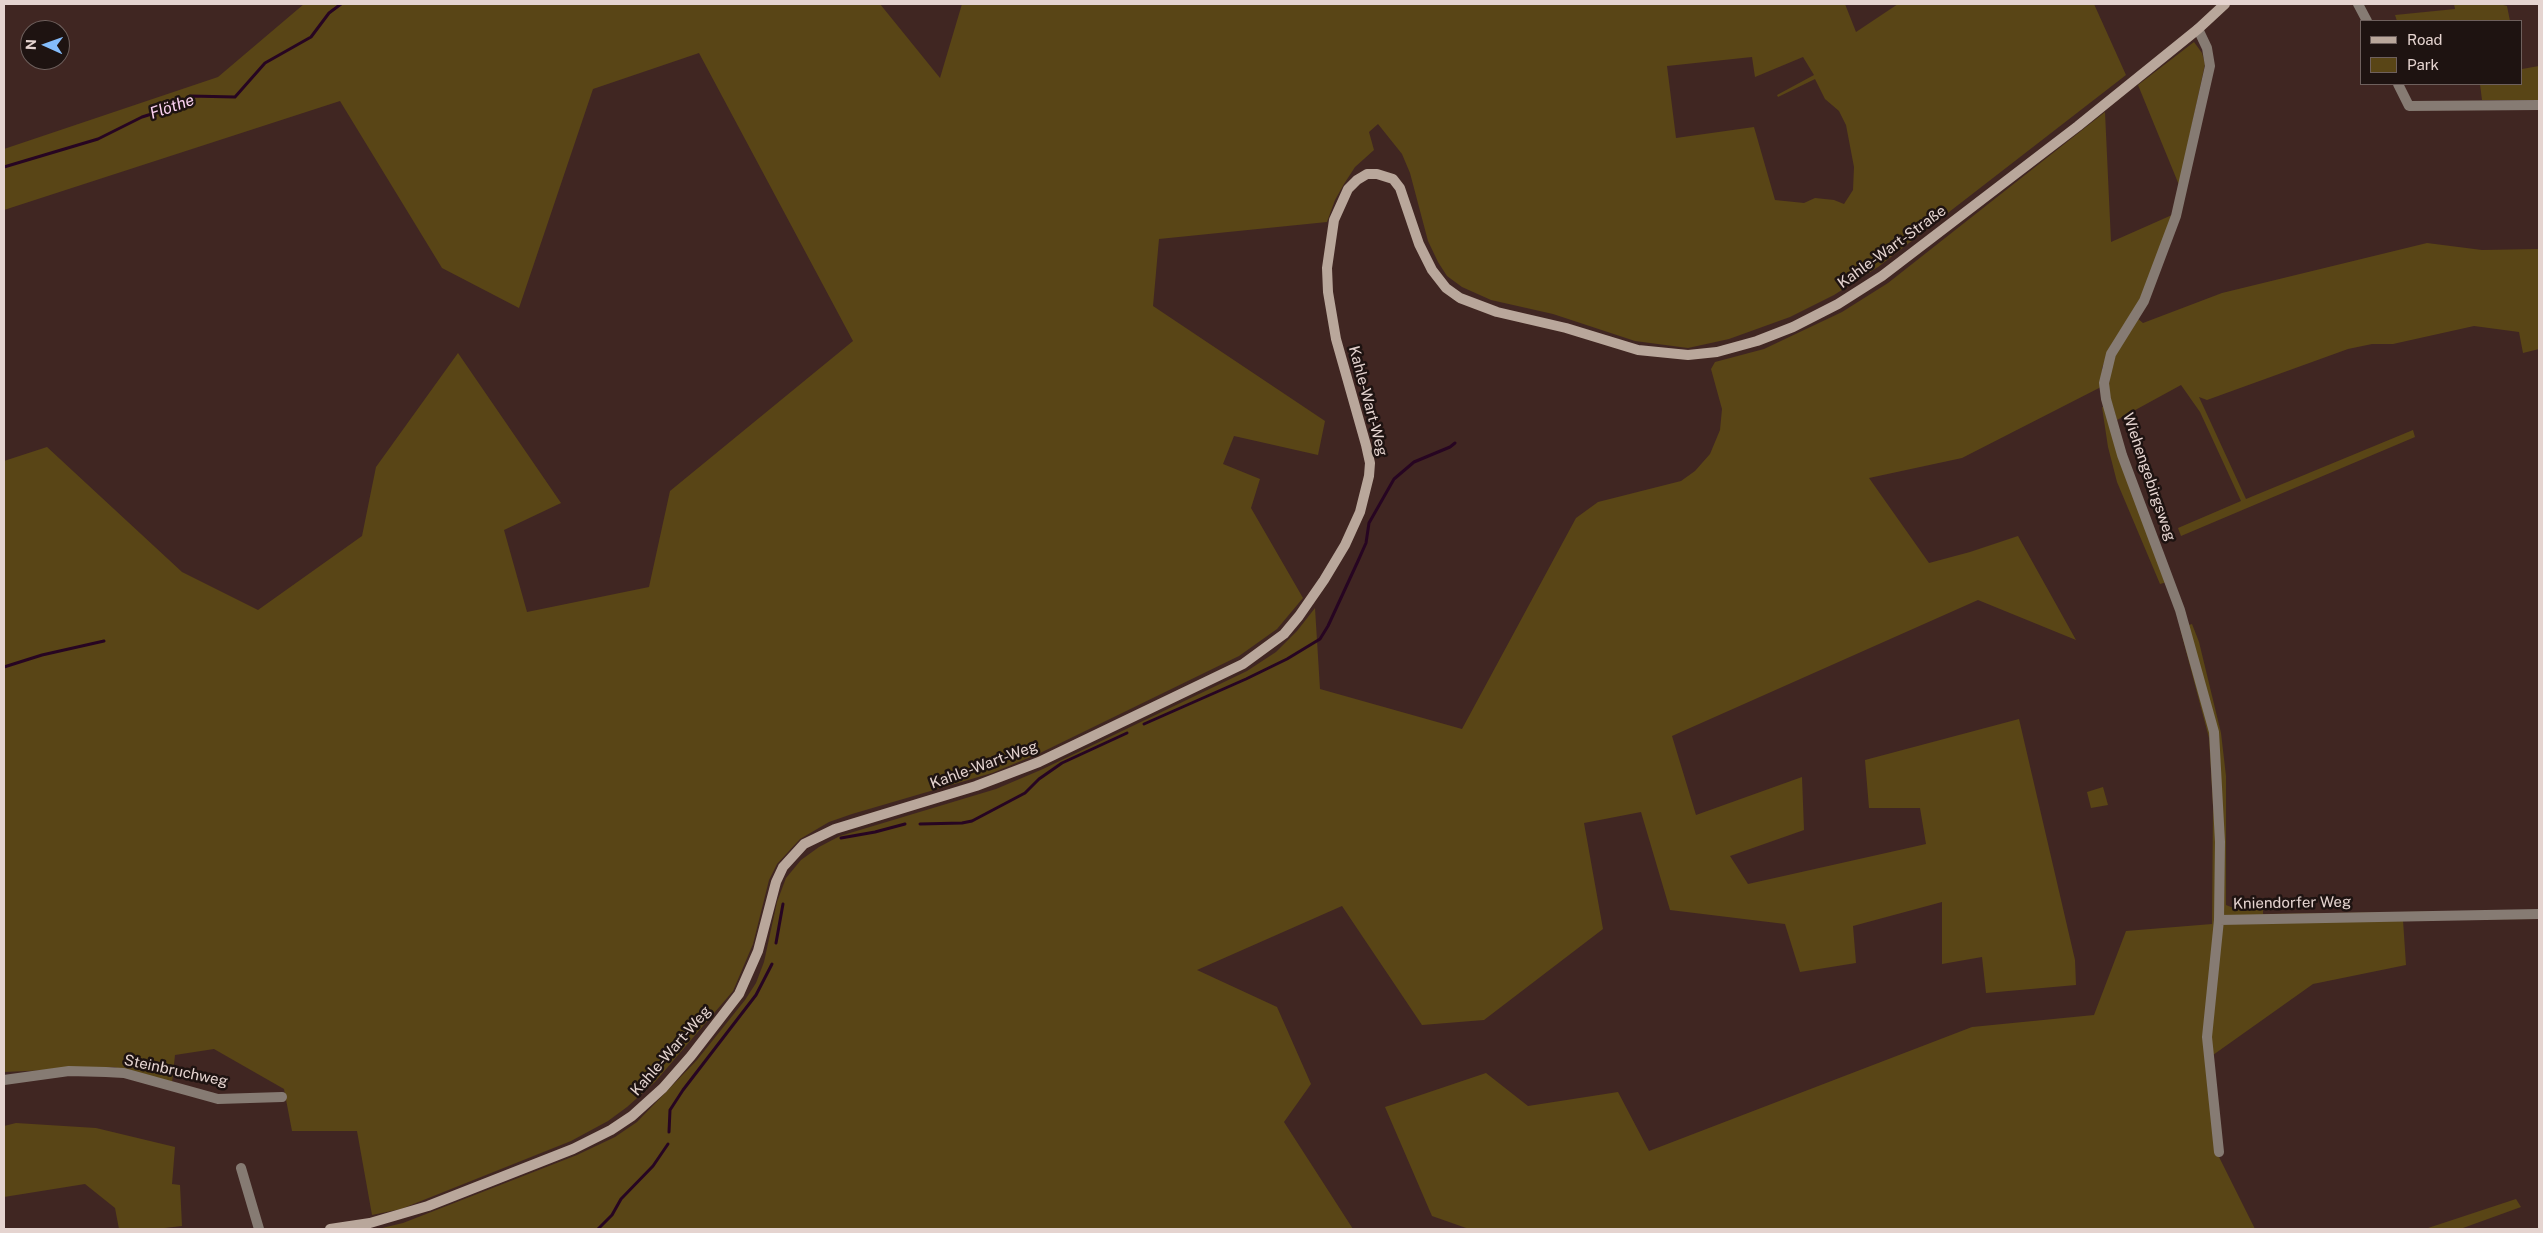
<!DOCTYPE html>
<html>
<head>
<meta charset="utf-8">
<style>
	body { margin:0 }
	#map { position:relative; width:2543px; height:1233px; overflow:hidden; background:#402622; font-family:"Public Sans",sans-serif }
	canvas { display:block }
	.frame { position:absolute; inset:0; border:5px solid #e5d4d0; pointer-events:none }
	.legend { position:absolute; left:2360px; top:20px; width:162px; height:65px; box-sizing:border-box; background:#1e1311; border:1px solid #6e605d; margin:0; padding:6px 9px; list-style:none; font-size:15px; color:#e5d4d0 }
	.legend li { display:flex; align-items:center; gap:10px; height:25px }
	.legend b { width:25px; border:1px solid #6e605d }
	.north { position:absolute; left:20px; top:20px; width:50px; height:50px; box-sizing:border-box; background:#1e1311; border:1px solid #6e605d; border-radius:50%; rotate:272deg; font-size:14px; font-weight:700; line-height:20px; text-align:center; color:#e5d4d0 }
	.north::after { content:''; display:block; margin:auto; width:18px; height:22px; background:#84bcfb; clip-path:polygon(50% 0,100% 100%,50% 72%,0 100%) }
</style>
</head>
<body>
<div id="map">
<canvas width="2543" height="1233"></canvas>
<div class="frame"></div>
<ul class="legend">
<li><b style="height:6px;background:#b9a79b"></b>Road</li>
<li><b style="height:14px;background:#594516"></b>Park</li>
</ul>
<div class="north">N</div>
</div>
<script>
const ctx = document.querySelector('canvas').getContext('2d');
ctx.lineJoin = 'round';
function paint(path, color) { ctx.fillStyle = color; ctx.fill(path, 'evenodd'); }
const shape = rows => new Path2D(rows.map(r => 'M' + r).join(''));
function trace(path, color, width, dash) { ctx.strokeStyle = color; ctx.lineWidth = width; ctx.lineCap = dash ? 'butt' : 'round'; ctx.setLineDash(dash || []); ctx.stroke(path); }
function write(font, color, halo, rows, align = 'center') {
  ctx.font = font + ' "Public Sans",sans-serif'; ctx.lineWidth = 5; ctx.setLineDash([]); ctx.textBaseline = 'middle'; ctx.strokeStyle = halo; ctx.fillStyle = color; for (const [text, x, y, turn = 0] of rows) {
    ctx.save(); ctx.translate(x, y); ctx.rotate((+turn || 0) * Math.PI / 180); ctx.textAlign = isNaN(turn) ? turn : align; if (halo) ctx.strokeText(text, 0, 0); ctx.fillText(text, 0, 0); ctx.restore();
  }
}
const green = shape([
	[304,4,880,4,940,78,962,4,1845,4,1856,32,1898,4,2094,4,2126,75,1878,267,1834,295,1790,317,1729,339,1688,348,1635,341,1553,314,1491,300,1462,287,1447,276,1438,262,1428,241,1410,173,1402,154,1378,124,1369,132,1374,150,1355,167,1344,184,1335,200,1327,222,1159,239,1153,306,1325,421,1318,455,1234,436,1223,464,1260,479,1251,508,1303,598,1277,629,1239,656,1038,754,992,773,852,814,829,822,800,839,777,864,769,880,753,944,733,991,655,1082,627,1107,608,1121,571,1141,401,1209,372,1215,357,1131,292,1131,284,1089,214,1049,175,1055,172,1083,114,1067,4,1072,4,461,47,447,182,572,258,610,362,536,376,467,458,353,561,503,504,530,527,612,649,587,670,491,853,341,699,53,593,89,519,308,442,268,340,101,4,210,4,149,218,77],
	[1752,57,1755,77,1803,57,1814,75,1777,95,1778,97,1815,79,1825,99,1839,111,1846,125,1854,167,1853,190,1844,204,1834,200,1815,198,1804,203,1775,200,1754,127,1676,138,1667,66],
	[2454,4,2499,4,2507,6,2510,21,2397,21,2395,15,2455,9],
	[2194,42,2202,53,2205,64,2179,185,2138,85],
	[2539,66,2539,100,2482,100,2480,84,2522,84,2522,69],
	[2105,112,2111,242,2172,215,2141,298,2110,347,2102,368,2101,387,1962,458,1869,478,1929,563,1970,552,2018,536,2076,640,1978,600,1672,736,1696,815,1802,777,1804,830,1730,856,1748,884,1926,844,1920,808,1869,808,1865,760,2019,719,2075,960,2076,985,1986,993,1982,957,1942,964,1942,902,1853,926,1856,963,1800,972,1785,924,1670,910,1641,812,1584,823,1603,929,1484,1020,1422,1025,1342,906,1197,970,1277,1007,1311,1084,1284,1122,1353,1229,378,1229,403,1223,577,1155,615,1137,637,1122,697,1060,745,1000,756,983,764,962,777,902,786,878,801,860,819,847,840,836,996,789,1043,769,1247,671,1276,652,1297,631,1315,608,1320,689,1462,729,1576,518,1598,502,1681,481,1695,471,1710,454,1720,430,1722,409,1711,369,1715,362,1764,349,1842,312,1888,283],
	[2427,243,2482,250,2539,249,2539,349,2523,353,2519,332,2474,326,2393,344,2372,344,2348,349,2207,400,2199,397,2246,499,2413,430,2415,437,2181,536,2178,528,2241,501,2200,412,2181,385,2117,420,2108,390,2113,356,2137,318,2143,323,2222,293],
	[2102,407,2105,407,2167,582,2160,584,2117,482,2108,447],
	[2192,624,2199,642,2221,733,2226,776,2226,905,2231,907,2263,907,2263,914,2539,910,2539,919,2403,920,2406,965,2313,984,2213,1055,2217,1153,2255,1229,1469,1229,1432,1216,1385,1107,1486,1073,1528,1106,1618,1092,1649,1151,1972,1027,2094,1015,2126,931,2212,924,2213,806,2209,738,2180,628],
	[2103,787,2108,805,2091,808,2087,792],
	[16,1123,96,1128,175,1147,172,1184,180,1185,182,1226,156,1229,119,1229,115,1208,85,1184,4,1197,4,1126],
	[2516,1199,2521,1207,2463,1228,2425,1229]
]);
const stream = shape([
	[4,167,98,139,142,117,174,107,190,96,235,97,265,63,311,37,329,13,341,4],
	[4,667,42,655,104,641],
	[1144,724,1246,679,1287,659,1320,639,1328,626,1358,561,1366,543,1369,523,1394,479,1414,462,1450,447,1455,443],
	[920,824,962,823,972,821,1025,793,1039,779,1062,763,1127,733],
	[841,838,875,832,905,824],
	[776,943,783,904],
	[669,1132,670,1110,683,1090,756,995,772,964],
	[598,1229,612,1215,621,1199,653,1166,668,1144]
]);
const street = shape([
	[2358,4,2367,21],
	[2198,29,2207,48,2210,66,2176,216,2144,301,2111,354,2104,383,2106,399,2122,455,2180,610,2214,732,2220,842,2219,920,2207,1037,2219,1152],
	[2398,84,2409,106,2539,105],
	[2219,920,2539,914],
	[4,1080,69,1071,106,1072,124,1073,218,1099,282,1097],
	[241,1168,259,1229]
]);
const secondary = shape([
	[330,1229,370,1223,428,1206,573,1149,611,1130,632,1116,663,1088,691,1056,739,994,758,951,776,882,783,867,804,844,835,829,976,786,1039,762,1243,664,1284,634,1299,616,1324,580,1345,545,1360,512,1369,476,1370,463,1366,445,1336,339,1328,292,1327,268,1334,220,1348,189,1357,180,1367,174,1377,174,1393,179,1400,188,1419,244,1432,270,1446,288,1460,298,1497,312,1566,328,1638,350,1688,355,1717,352,1757,341,1793,327,1838,304,1882,276,2078,126,2198,29,2225,4]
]);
const streetNames = [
	["Kahle-Wart-Straße",1892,247,-36],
	["Kahle-Wart-Weg",1368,401,75],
	["Wiehengebirgsweg",2149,477,71],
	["Kahle-Wart-Weg",984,765,-20],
	["Kniendorfer Weg",2292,903,-1],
	["Kahle-Wart-Weg",671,1051,-49],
	["Steinbruchweg",176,1071,12]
];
const waterNames = [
	["Flöthe",172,107,-19]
];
paint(green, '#594516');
trace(stream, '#270522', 3);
trace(street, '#867b73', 10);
trace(secondary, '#b9a79b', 10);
write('15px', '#e5d4d0', '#1e1311', streetNames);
write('italic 16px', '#fad1f0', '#1e1311', waterNames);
</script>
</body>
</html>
